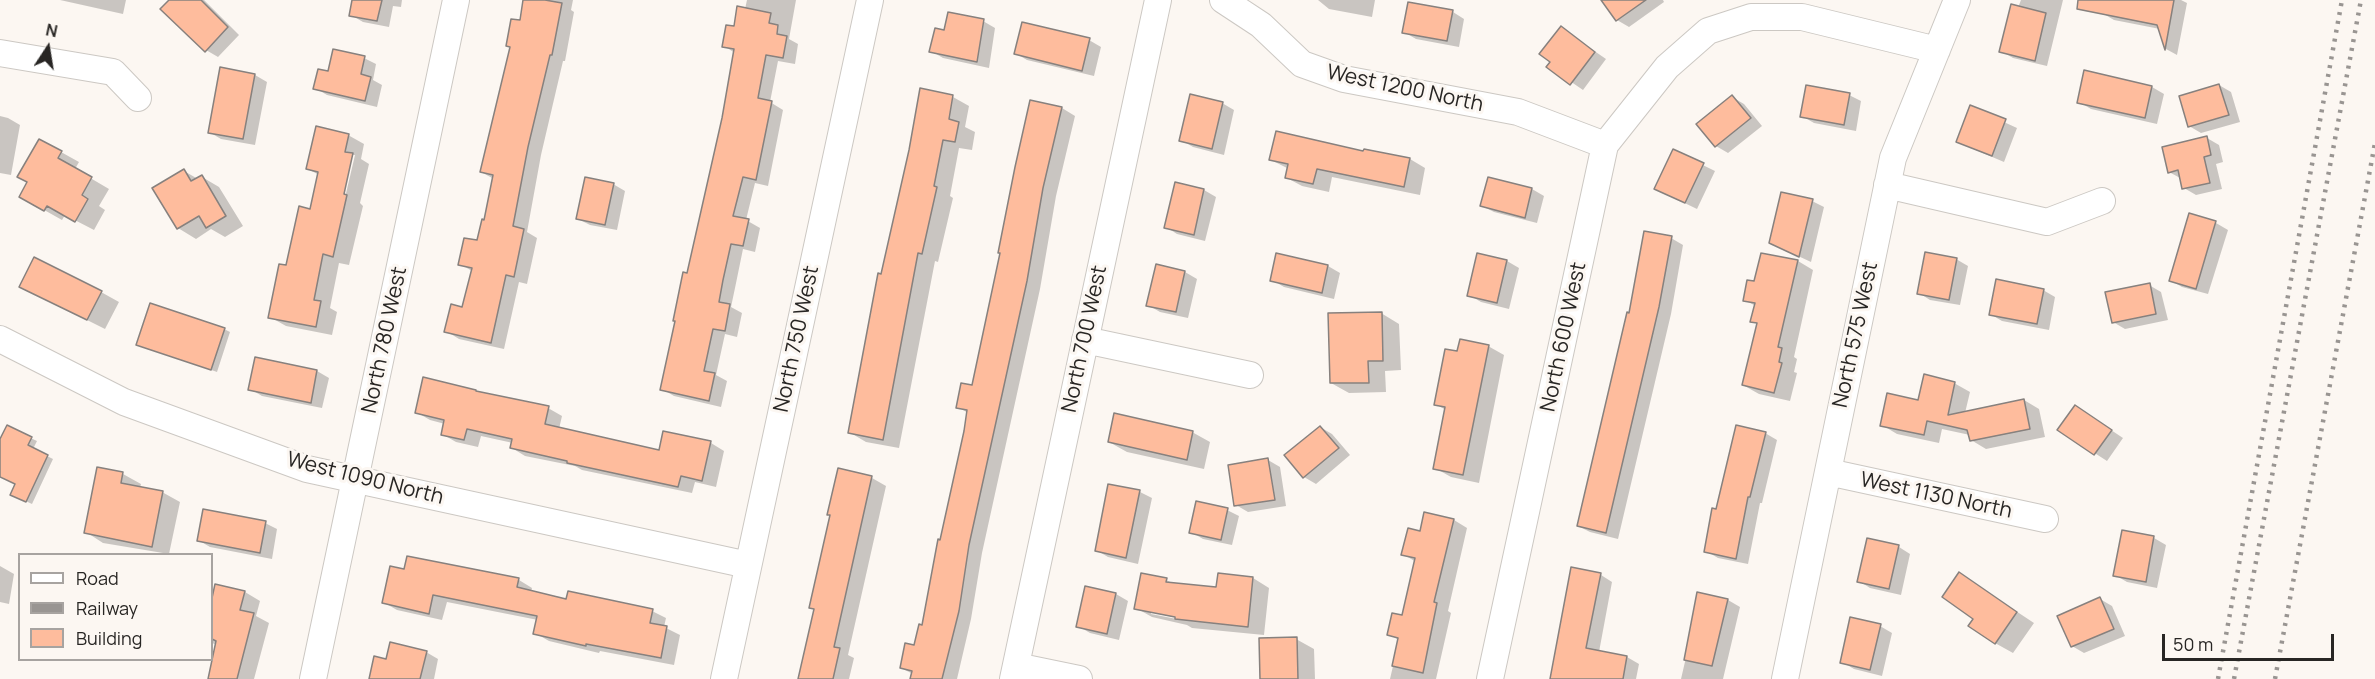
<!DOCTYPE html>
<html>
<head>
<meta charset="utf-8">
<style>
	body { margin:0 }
	#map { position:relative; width:2375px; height:679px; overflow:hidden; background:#fcf7f2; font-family:Manrope,sans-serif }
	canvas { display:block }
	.legend { position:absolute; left:18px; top:553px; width:195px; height:108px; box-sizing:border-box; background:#fcf7f2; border:2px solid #a7a3a0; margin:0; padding:8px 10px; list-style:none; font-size:18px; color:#282624 }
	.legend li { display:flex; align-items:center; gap:12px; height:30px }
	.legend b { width:30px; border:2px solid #a7a3a0 }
	.north { position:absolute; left:18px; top:18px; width:60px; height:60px; -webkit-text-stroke:4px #fcf7f2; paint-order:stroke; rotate:12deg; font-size:16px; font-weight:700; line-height:24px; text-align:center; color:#282624 }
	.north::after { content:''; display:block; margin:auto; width:21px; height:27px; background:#282624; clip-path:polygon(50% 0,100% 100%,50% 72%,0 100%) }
	.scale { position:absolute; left:2162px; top:634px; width:172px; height:27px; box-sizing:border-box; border:3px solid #282624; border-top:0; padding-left:8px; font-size:18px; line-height:21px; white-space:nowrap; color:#282624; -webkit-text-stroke:4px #fcf7f2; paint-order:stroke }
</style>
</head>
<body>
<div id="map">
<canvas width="2375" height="679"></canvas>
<ul class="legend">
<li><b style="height:8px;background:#fff"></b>Road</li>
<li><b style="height:8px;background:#999592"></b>Railway</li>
<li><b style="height:16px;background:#febc9d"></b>Building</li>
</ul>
<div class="north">N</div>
<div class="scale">50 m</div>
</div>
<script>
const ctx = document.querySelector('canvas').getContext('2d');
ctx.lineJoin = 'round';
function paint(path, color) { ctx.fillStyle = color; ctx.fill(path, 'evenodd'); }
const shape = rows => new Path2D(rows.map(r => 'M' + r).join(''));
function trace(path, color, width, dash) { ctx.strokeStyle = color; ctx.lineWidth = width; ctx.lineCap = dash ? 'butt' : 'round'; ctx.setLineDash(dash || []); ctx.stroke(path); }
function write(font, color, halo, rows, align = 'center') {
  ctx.font = font + ' Manrope,sans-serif'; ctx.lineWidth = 6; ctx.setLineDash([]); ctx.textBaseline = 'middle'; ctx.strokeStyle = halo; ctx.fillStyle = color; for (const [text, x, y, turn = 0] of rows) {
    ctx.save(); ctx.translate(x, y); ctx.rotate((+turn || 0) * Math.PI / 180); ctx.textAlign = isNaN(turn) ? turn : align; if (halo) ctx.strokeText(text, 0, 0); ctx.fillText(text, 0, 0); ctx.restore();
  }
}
const shadow = shape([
	[60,0,126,0,123,14],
	[171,0,204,0,239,35,218,57,206,50],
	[354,0,402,0,401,7,393,6,389,27,363,22,351,15],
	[525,0,573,0,571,10,574,12,565,61,563,61,541,155,527,232,537,238,527,284,519,282,504,349,459,339,446,331,463,308,472,271,460,264,478,242,486,222,494,179,481,172],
	[747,0,796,0,789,39,798,44,795,64,778,61,770,102,783,110,768,186,755,183,746,220,760,228,755,252,743,249,735,288,731,307,742,313,737,337,725,334,716,375,727,381,721,407,674,396,662,389,724,118,735,53,724,46,745,9],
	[1318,0,1375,0,1372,17,1329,9],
	[1603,0,1663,0,1664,2,1629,27,1617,20],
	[2021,0,2063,0,2047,66,2013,58,2001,51],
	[2105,0,2181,0,2187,3,2177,55,2166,49,2160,29,2114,20,2102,13],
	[1453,12,1464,19,1459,47,1416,39,1404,32],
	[983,21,995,28,989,68,943,58,931,51,946,32],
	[1561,28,1606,59,1583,90,1548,66,1552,61],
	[1089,40,1101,47,1094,76,1027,60,1015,53],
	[364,58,376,64,373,80,382,85,377,107,327,95,315,88,329,73],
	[222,69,255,75,267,82,255,145,221,139,209,132],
	[2219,85,2231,92,2240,122,2201,133,2189,126],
	[2152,87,2164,94,2157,124,2091,109,2079,102],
	[1849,95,1861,101,1856,131,1814,123,1802,116],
	[953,97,969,106,965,127,975,132,972,150,959,148,950,196,953,198,938,262,935,261,899,448,866,442,849,432,882,276],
	[1732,97,1744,104,1762,126,1728,153,1716,146],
	[1031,101,1062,108,1075,116,1056,196,1040,289,982,553,971,619,957,679,912,679,913,674,901,668,916,647,923,627,968,413,958,407,973,387],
	[1222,103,1234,110,1224,155,1193,147,1181,140],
	[1971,107,2017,128,2004,162,1957,142],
	[0,116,8,118,20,125,11,175,0,173],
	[348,135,364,144,361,159,369,164,360,203,363,206,349,265,339,263,330,308,337,312,332,335,286,326,270,317,287,267,311,210,319,175,308,169],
	[352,155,355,155,344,202,341,201],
	[2207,138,2219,145,2223,162,2216,164,2222,189,2196,195,2184,188,2182,179,2169,172],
	[1674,151,1715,171,1697,209,1668,195],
	[61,152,79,162,75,169,109,189,99,206,105,210,94,230,65,215,62,220,21,197],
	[1365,153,1410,159,1425,168,1420,195,1332,177,1329,192,1302,186,1287,178,1289,169,1271,160],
	[184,171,198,179,202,177,219,187,243,226,225,237,211,229,196,239,178,228],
	[1489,179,1532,189,1544,196,1537,223,1494,212,1482,206],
	[613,184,625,191,617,230,590,225,578,219],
	[1204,190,1216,197,1205,241,1177,234,1166,227],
	[1812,201,1824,207,1811,262,1783,249],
	[2190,215,2216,223,2228,230,2208,294,2182,287,2170,280],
	[1671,238,1683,245,1671,314,1618,539,1590,532,1578,526,1630,314],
	[1277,255,1328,266,1340,273,1334,299,1284,287,1272,280],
	[1478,255,1507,261,1519,268,1509,309,1481,302,1469,295],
	[1956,259,1968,266,1960,305,1930,300,1919,293],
	[1798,261,1813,270,1794,357,1797,359,1794,372,1797,373,1790,401,1759,394,1743,385,1758,324,1752,321,1756,306,1744,300],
	[1157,266,1185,272,1197,279,1188,318,1160,312,1148,305],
	[2149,285,2161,292,2168,320,2125,329,2113,322],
	[2043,290,2055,297,2049,330,2002,321,1990,314],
	[101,292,119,302,105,329,39,296],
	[1381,313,1399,324,1401,370,1385,371,1386,392,1349,393,1331,383],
	[224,329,230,332,217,372,138,344],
	[1488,346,1504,355,1479,483,1451,477,1435,468,1446,410,1435,404,1458,352],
	[317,371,329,378,322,408,262,396,250,389],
	[1954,383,1970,392,1965,413,2024,400,2039,409,2045,437,1986,449,1971,440,1970,435,1942,429,1939,443,1897,434,1882,425],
	[476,391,548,408,562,416,559,429,660,452,711,443,724,451,716,487,695,482,692,493,582,470,575,466,525,456,512,448,513,443,481,436,478,447,456,442,442,434,445,424,430,420,416,412],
	[2087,414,2123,438,2107,461,2059,430],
	[7,427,37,441,33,449,53,459,32,504,17,497,17,484,0,476,0,442],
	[1320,427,1332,434,1350,455,1316,484,1304,477],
	[1192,432,1210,442,1204,469,1127,452,1109,442],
	[1765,433,1777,440,1762,503,1760,503,1748,564,1718,558,1706,551],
	[1268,460,1280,467,1286,506,1248,512,1236,505],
	[98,469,123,474,141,484,140,488,162,492,180,502,169,554,103,543,86,532],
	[872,478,886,486,848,655,854,658,849,679,800,679,816,610,811,608],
	[1109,485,1140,492,1152,498,1138,564,1108,557,1096,550],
	[1227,510,1239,516,1232,545,1203,539,1191,532],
	[1454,520,1467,528,1448,611,1451,613,1436,679,1390,679,1399,640,1389,634,1403,617,1416,562,1403,554,1421,533],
	[265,523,277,529,272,559,210,547,198,540],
	[2154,538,2166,545,2157,588,2127,582,2115,575],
	[1899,547,1910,554,1901,595,1870,588,1859,581],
	[408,557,519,580,532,588,531,592,567,601,652,611,666,618,664,627,680,635,674,665,600,651,599,653,549,641,535,633,538,620,447,602,442,620,397,610,383,602,405,571],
	[0,566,14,574,9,604,0,602],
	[1960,574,2034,623,2013,653,1995,643,1975,618],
	[1601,575,1612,582,1599,652,1627,657,1639,664,1636,679,1550,679],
	[1253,578,1269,588,1264,635,1192,628,1187,625,1152,617,1136,608,1166,580,1174,584,1217,588],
	[1151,611,1182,617,1182,620,1151,614],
	[216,586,245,592,260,601,256,616,269,623,254,679,210,679,217,645,212,643,212,604],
	[1116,594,1128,601,1119,640,1090,633,1078,626],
	[2100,599,2112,606,2125,636,2084,653,2072,646],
	[1728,600,1740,607,1723,679,1681,679,1693,627],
	[1880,626,1892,633,1882,676,1854,669,1842,662],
	[1296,639,1314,649,1315,679,1262,679],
	[426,652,438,659,434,679,371,679,387,661]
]);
const building = shape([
	[169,0,201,0,228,27,205,52,160,9,169,0],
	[352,0,382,0,377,21,349,16,352,0],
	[523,0,545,0,562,3,552,55,550,55,528,147,513,226,524,229,514,277,506,275,491,343,444,332,451,304,462,307,472,268,458,265,464,238,477,240,482,219,484,220,493,175,480,172,510,47,506,46,511,19,520,20,523,0],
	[1601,0,1646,0,1616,21,1601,0],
	[2078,0,2174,0,2165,50,2157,25,2077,9,2078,0],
	[1408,2,1453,10,1447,41,1402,33,1408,2],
	[2011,4,2046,13,2035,61,1999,52,2011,4],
	[737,6,771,13,769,23,778,25,777,34,787,36,783,58,766,55,758,98,772,101,756,180,743,177,733,216,749,219,743,246,731,244,723,280,719,302,730,304,725,331,713,329,704,371,715,373,709,401,660,390,675,321,673,321,683,272,687,273,722,118,734,49,722,47,726,25,734,26,737,6],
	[948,12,984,19,977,62,929,52,935,28,944,30,948,12],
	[1022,22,1090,38,1082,71,1014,54,1022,22],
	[1561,26,1595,52,1570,85,1546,67,1550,62,1539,54,1561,26],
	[333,49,365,56,361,74,371,77,365,101,313,89,318,69,328,71,333,49],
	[220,67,255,74,243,139,208,133,220,67],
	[2084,70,2152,86,2145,118,2077,103,2084,70],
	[2219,84,2229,115,2188,127,2179,96,2219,84],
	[1806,85,1850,93,1844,125,1800,117,1806,85],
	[920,88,953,95,949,119,959,122,955,142,943,140,934,186,937,187,922,254,918,253,883,440,848,433,878,273,881,274,909,150,920,88],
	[1190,94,1223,102,1212,149,1179,141,1190,94],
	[1732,95,1751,118,1715,147,1696,124,1732,95],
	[1030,100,1062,107,1043,188,1027,281,969,545,959,611,942,679,910,679,912,671,900,668,905,643,914,645,919,624,922,625,938,539,940,540,964,431,967,410,956,408,961,383,972,385,1000,253,998,253,1015,167,1030,100],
	[1970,105,2006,119,1992,156,1956,142,1970,105],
	[316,126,349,134,345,152,353,153,344,194,347,195,333,257,323,254,314,300,321,301,316,327,268,318,279,264,286,265,299,206,310,209,318,172,306,169,316,126],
	[1276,131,1363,151,1364,149,1410,158,1404,187,1317,169,1313,184,1285,178,1288,164,1269,160,1276,131],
	[2207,136,2211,155,2204,157,2210,183,2182,189,2178,170,2168,173,2162,147,2207,136],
	[39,139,62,151,58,158,92,177,82,195,88,199,75,222,47,206,44,211,19,197,27,182,17,177,39,139],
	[1673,149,1704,163,1685,203,1654,189,1673,149],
	[184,169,191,181,202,175,226,216,206,228,199,216,177,229,152,188,184,169],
	[585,177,614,183,605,225,576,219,585,177],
	[1488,177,1532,188,1525,218,1480,206,1488,177],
	[1175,182,1204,189,1194,235,1164,228,1175,182],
	[1781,192,1813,199,1799,257,1769,243,1781,192],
	[2189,213,2216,221,2196,289,2169,281,2189,213],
	[1644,231,1672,236,1659,307,1606,533,1577,526,1627,312,1629,313,1644,231],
	[1925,252,1957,258,1949,300,1917,294,1925,252],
	[1276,253,1328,265,1322,293,1270,281,1276,253],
	[1477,253,1507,260,1497,303,1467,296,1477,253],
	[1761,253,1798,260,1778,347,1782,348,1779,362,1782,363,1774,393,1742,385,1757,323,1750,322,1755,303,1743,301,1747,280,1754,281,1761,253],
	[34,257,102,291,87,320,19,287,34,257],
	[1156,264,1185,271,1176,312,1146,306,1156,264],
	[1996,279,2044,289,2037,324,1989,315,1996,279],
	[2150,283,2156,314,2112,323,2105,292,2150,283],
	[150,303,225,328,211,370,136,345,150,303],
	[1382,312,1383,361,1368,361,1369,383,1330,383,1328,313,1382,312],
	[1460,339,1489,345,1463,475,1433,469,1445,407,1434,405,1445,349,1457,351,1460,339],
	[255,357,317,370,311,403,248,390,255,357],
	[1924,374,1955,382,1948,415,2024,399,2030,429,1970,441,1967,430,1927,421,1924,435,1880,426,1887,393,1918,400,1924,374],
	[423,377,476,390,476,391,549,406,545,424,659,450,663,431,711,441,702,481,681,476,678,487,567,463,567,461,510,448,512,439,467,429,464,440,441,435,444,420,415,413,423,377],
	[2075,405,2112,430,2094,455,2057,430,2075,405],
	[1114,413,1193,431,1187,460,1108,442,1114,413],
	[7,425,32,437,28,445,48,455,26,502,10,495,15,484,0,477,0,439,7,425],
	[1736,425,1766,432,1750,497,1748,497,1736,559,1704,552,1712,508,1716,509,1736,425],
	[1320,426,1339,448,1303,478,1284,455,1320,426],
	[1268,458,1275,500,1234,506,1228,465,1268,458],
	[97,467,123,472,121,483,163,491,152,547,84,533,97,467],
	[838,468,872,476,834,647,840,648,833,679,798,679,814,609,809,608,830,515,827,515,838,468],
	[1108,484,1140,490,1126,558,1095,551,1108,484],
	[1196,501,1228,508,1221,540,1189,533,1196,501],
	[203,509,266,521,260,553,197,541,203,509],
	[1424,512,1454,519,1434,602,1437,603,1423,673,1392,666,1398,638,1387,635,1392,613,1402,615,1415,558,1401,555,1408,528,1420,531,1424,512],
	[2122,530,2154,536,2146,582,2113,576,2122,530],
	[1867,538,1899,545,1889,589,1857,582,1867,538],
	[407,556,519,578,517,587,566,599,568,591,653,609,650,623,667,626,661,658,586,644,586,646,533,634,537,616,433,595,429,614,382,603,390,566,404,569,407,556],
	[1571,567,1601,573,1586,648,1627,656,1623,679,1550,679,1571,567],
	[1959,572,2017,612,1995,644,1968,626,1973,619,1942,597,1959,572],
	[1141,573,1167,578,1166,582,1216,587,1218,573,1253,577,1248,627,1175,619,1175,617,1134,609,1141,573],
	[215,584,245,591,240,610,254,613,237,679,208,679,216,641,212,639,212,598,215,584],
	[1085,586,1116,593,1107,634,1076,627,1085,586],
	[1697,592,1728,599,1712,666,1684,660,1697,592],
	[2100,597,2114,629,2071,647,2057,616,2100,597],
	[1850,617,1881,624,1870,670,1840,663,1850,617],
	[1297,637,1298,679,1260,679,1259,638,1297,637],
	[390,642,427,651,420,679,369,679,374,656,386,659,390,642]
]);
const street = shape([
	[1223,0,1261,25,1302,64,1344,79,1518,112,1605,145],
	[0,53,113,72,138,98],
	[1887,185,2047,222,2102,201],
	[0,339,124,402,307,469,748,565],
	[1085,340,1250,375],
	[1828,472,2045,519],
	[1016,666,1079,679],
	[313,679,456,0],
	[724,679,870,0],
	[1013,679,1158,0],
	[1490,679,1605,145,1667,67,1708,31,1751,17,1802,17,1937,50],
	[1785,679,1893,158,1957,0]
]);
const rail = shape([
	[2218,679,2342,0],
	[2234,679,2361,0],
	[2275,679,2375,143]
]);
const streetNames = [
	["West 1200 North",1405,89,12],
	["North 575 West",1856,335,-78],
	["North 600 West",1564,337,-78],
	["North 750 West",797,339,-78],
	["North 700 West",1085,339,-78],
	["North 780 West",385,340,-78],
	["West 1090 North",365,479,14],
	["West 1130 North",1936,496,12]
];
paint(shadow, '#0003');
paint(building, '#febc9d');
trace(building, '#87817e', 1.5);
trace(street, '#ccc8c3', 28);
trace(street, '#fff', 26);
trace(rail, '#999592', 4.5, [3, 6]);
write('21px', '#282624', '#fcf7f2', streetNames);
</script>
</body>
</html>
